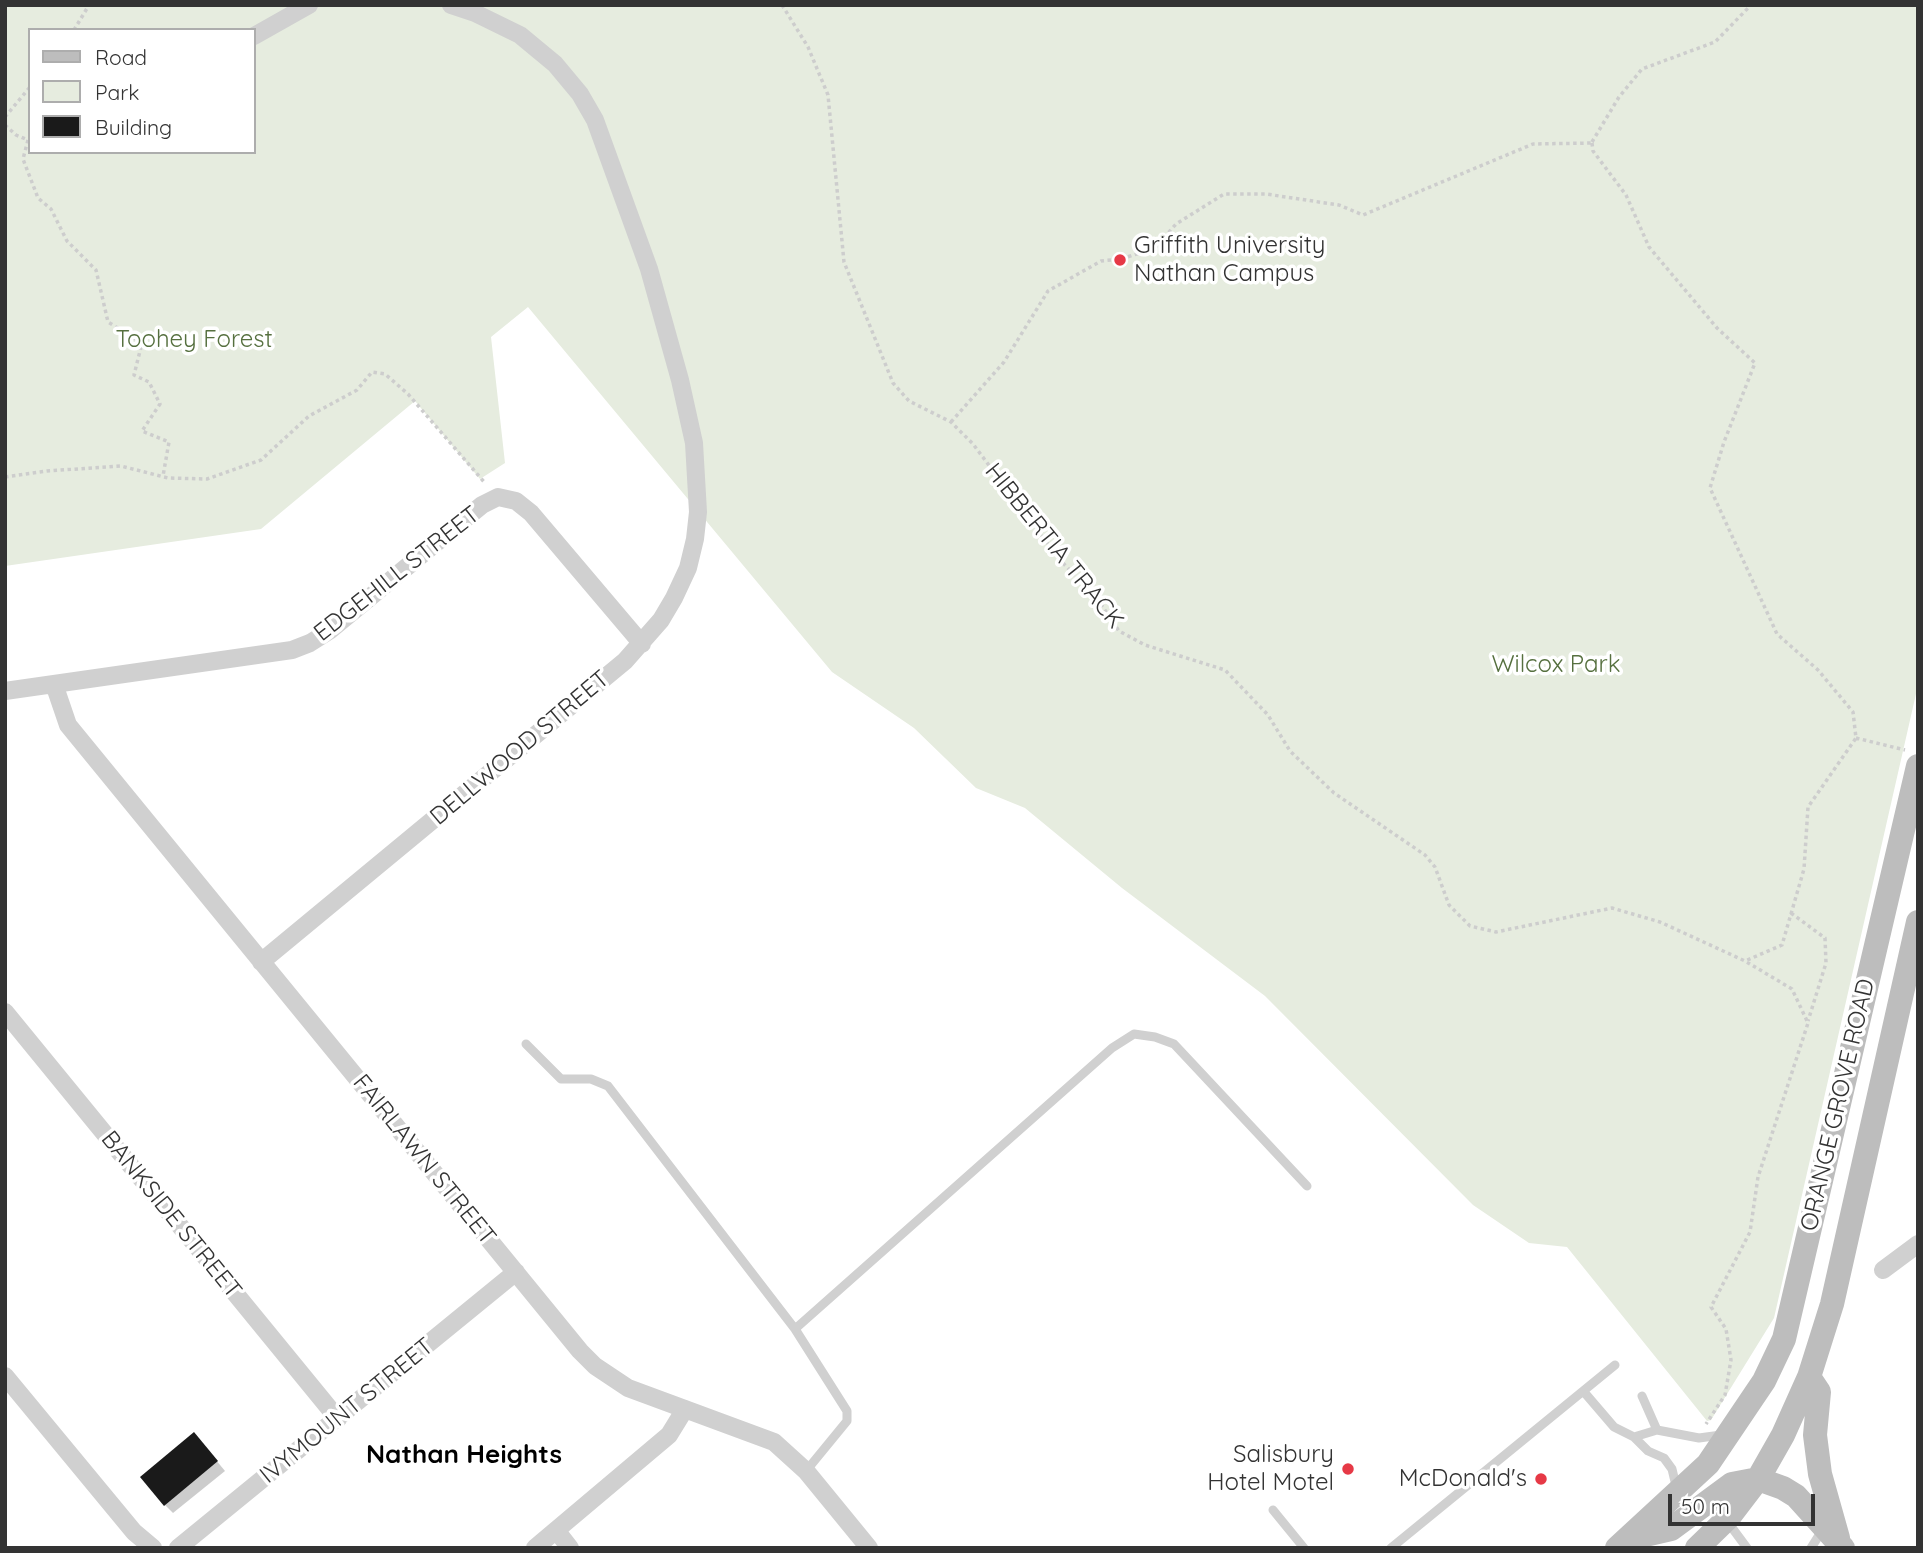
<!DOCTYPE html>
<html>
<head>
<meta charset="utf-8">
<style>
	body { margin:0 }
	#map { position:relative; width:1923px; height:1553px; overflow:hidden; background:#fff; font-family:Quicksand,sans-serif }
	canvas { display:block }
	.frame { position:absolute; inset:0; border:7px solid #333; pointer-events:none }
	.legend { position:absolute; left:28px; top:28px; width:228px; height:126px; box-sizing:border-box; background:#fff; border:2px solid #adadad; margin:0; padding:9px 12px; list-style:none; font-size:21px; color:#333 }
	.legend li { display:flex; align-items:center; gap:14px; height:35px }
	.legend b { width:35px; border:2px solid #adadad }
	.scale { position:absolute; left:1668px; top:1494px; width:147px; height:32px; box-sizing:border-box; border:4px solid #333; border-top:0; padding-left:9px; font-size:21px; line-height:24px; white-space:nowrap; color:#333; -webkit-text-stroke:5px #fff; paint-order:stroke }
</style>
</head>
<body>
<div id="map">
<canvas width="1923" height="1553"></canvas>
<div class="frame"></div>
<ul class="legend">
<li><b style="height:9px;background:#bdbdbd"></b>Road</li>
<li><b style="height:19px;background:#e6ecdf"></b>Park</li>
<li><b style="height:19px;background:#1a1a1a"></b>Building</li>
</ul>
<div class="scale">50 m</div>
</div>
<script>
const ctx = document.querySelector('canvas').getContext('2d');
ctx.lineJoin = 'round';
function paint(path, color) { ctx.fillStyle = color; ctx.fill(path, 'evenodd'); }
const shape = rows => new Path2D(rows.map(r => 'M' + r).join(''));
function trace(path, color, width, dash) { ctx.strokeStyle = color; ctx.lineWidth = width; ctx.lineCap = dash ? 'butt' : 'round'; ctx.setLineDash(dash || []); ctx.stroke(path); }
function write(font, color, halo, rows, align = 'center') {
  ctx.font = font + ' Quicksand,sans-serif'; ctx.lineWidth = 7; ctx.setLineDash([]); ctx.textBaseline = 'middle'; ctx.strokeStyle = halo; ctx.fillStyle = color; for (const [text, x, y, turn = 0] of rows) {
    ctx.save(); ctx.translate(x, y); ctx.rotate((+turn || 0) * Math.PI / 180); ctx.textAlign = isNaN(turn) ? turn : align; if (halo) ctx.strokeText(text, 0, 0); ctx.fillText(text, 0, 0); ctx.restore();
  }
}
const green = shape([
	[5,5,1918,5,1918,685,1774,1318,1711,1420,1707,1421,1567,1247,1529,1243,1473,1205,1265,996,1122,888,1025,808,976,788,914,728,832,672,528,307,491,337,505,463,480,479,415,401,261,529,5,566],
	[30,30,254,30,254,152,30,152]
]);
const shadow = shape([
	[202,1443,225,1471,173,1513,165,1505]
]);
const building = shape([
	[194,1432,218,1461,164,1506,140,1477]
]);
const path = shape([
	[782,5,808,47,828,95,844,262,893,383,909,401,951,422,973,444,1060,560,1096,597,1119,631,1145,645,1225,670,1268,715,1290,751,1334,793,1425,855,1435,867,1449,905,1470,926,1496,932,1612,908,1660,922,1745,961,1792,989,1808,1023,1758,1177,1750,1232,1711,1307,1726,1329,1731,1360,1725,1395,1706,1424],
	[74,30,89,5],
	[5,117,30,87],
	[5,125,16,135,28,140],
	[28,140,23,159,38,198,51,209,67,241,96,270,108,322,142,343,134,375,149,382,160,404,142,431,169,442,163,476],
	[1592,142,1619,97,1642,69,1715,42,1751,5],
	[1592,143,1593,151,1626,195,1649,247,1717,328,1755,363,1724,442,1710,488,1777,634,1818,670,1853,712,1856,738,1808,807,1804,869,1782,945,1745,961],
	[951,422,1004,362,1048,291,1101,261,1121,259,1155,248,1176,224,1224,194,1266,194,1339,205,1363,215,1533,144,1592,143],
	[5,477,47,471,121,466,168,478,207,479,261,460,309,416,357,390,372,372,385,374,408,394,485,483],
	[1856,738,1905,750],
	[1791,913,1825,938,1826,963,1808,1021]
]);
const lane = shape([
	[526,1044,561,1079,591,1079,608,1086,795,1329],
	[1584,1392,1614,1427,1634,1437,1648,1451,1664,1458,1672,1469,1677,1490],
	[1642,1396,1657,1430],
	[1634,1437,1657,1430,1699,1438,1721,1435],
	[806,1471,847,1421,847,1411,795,1329,1112,1048,1134,1034,1155,1037,1174,1044,1307,1186],
	[1273,1510,1304,1548],
	[1727,1521,1747,1548],
	[1391,1548,1615,1365],
	[1811,1548,1823,1529]
]);
const street = shape([
	[254,36,309,5],
	[54,684,68,725,580,1351,595,1366,628,1388,774,1442,806,1471,869,1548],
	[5,691,292,650,310,643,329,631,482,505,498,497,516,501,531,513,642,644],
	[261,962,625,661,661,620,674,598,688,568,695,539,698,512,694,443,680,380,649,269,595,120,580,94,555,64,520,35,475,13,451,5],
	[5,1012,338,1419],
	[1883,1270,1918,1244],
	[5,1376,134,1532,153,1548],
	[556,1530,570,1548],
	[178,1548,516,1272],
	[535,1548,669,1435,685,1409]
]);
const secondary = shape([
	[1809,1377,1819,1392,1815,1435,1820,1474,1838,1538],
	[1632,1538,1671,1529,1732,1484,1758,1479,1783,1488,1796,1496,1843,1548],
	[1617,1548,1708,1464,1764,1381,1784,1339,1918,766],
	[1697,1548,1729,1517,1758,1479,1783,1435,1809,1377,1832,1304,1918,922]
]);
const markers = [
	[1120,260,7,"#e63946"],
	[1348,1469,7,"#e63946"],
	[1541,1479,7,"#e63946"]
];
const poiNames = [
	["Griffith University",1134,246,"left"],
	["Nathan Campus",1134,274,"left"],
	["Salisbury",1334,1455],
	["Hotel Motel",1334,1483],
	["McDonald's",1527,1479]
];
const parkNames = [
	["Toohey Forest",194,340],
	["Wilcox Park",1556,665]
];
const streetNames = [
	["HIBBERTIA TRACK",1054,546,51],
	["EDGEHILL STREET",397,574,-38],
	["DELLWOOD STREET",520,748,-40],
	["ORANGE GROVE ROAD",1838,1105,-77],
	["FAIRLAWN STREET",424,1160,51],
	["BANKSIDE STREET",171,1215,51],
	["IVYMOUNT STREET",347,1411,-39]
];
const neighbourhoodNames = [
	["Nathan Heights",464,1455]
];
paint(green, '#e6ecdf');
paint(shadow, '#0003');
paint(building, '#1a1a1a');
trace(path, '#cdcdcd', 3.5, [3.5, 3.5]);
trace(lane, '#d0d0d0', 9);
trace(street, '#d0d0d0', 18);
trace(secondary, '#bdbdbd', 24);
for (const [x, y, r, color] of markers) { const dot = new Path2D(); dot.arc(x, y, r, 0, 2 * Math.PI); ctx.fillStyle = color; ctx.fill(dot); trace(dot, '#fff', 2.5); }
write('24px', '#333', '#fff', poiNames, 'right');
write('24px', '#56703f', '#fff', parkNames);
write('24px', '#333', '#fff', streetNames);
write('bold 26px', '#000', '#fff', neighbourhoodNames);
</script>
</body>
</html>
